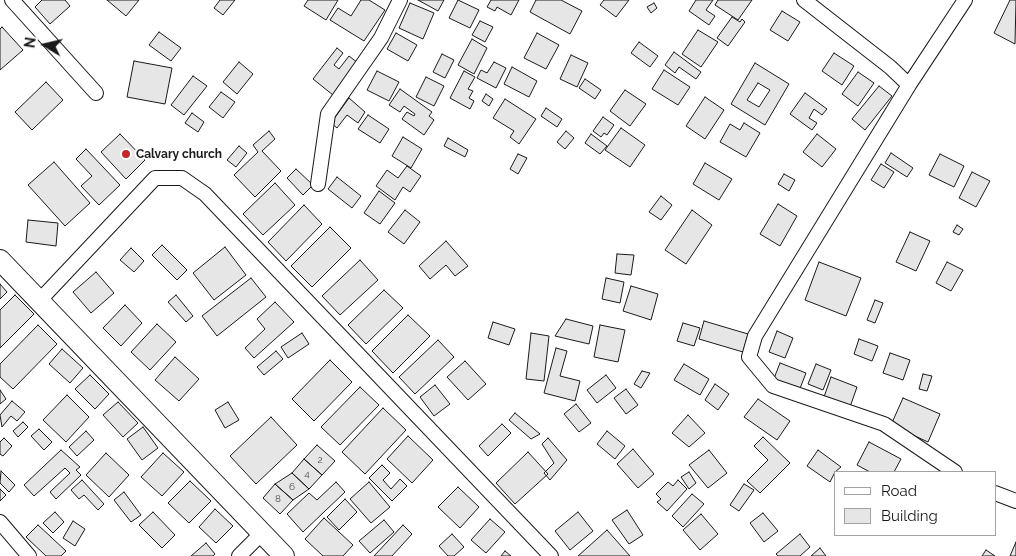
<!DOCTYPE html>
<html>
<head>
<meta charset="utf-8">
<style>
	body { margin:0 }
	#map { position:relative; width:1016px; height:556px; overflow:hidden; background:#fff; font-family:Raleway,sans-serif }
	canvas { display:block }
	.legend { position:absolute; left:834px; top:471px; width:162px; height:65px; box-sizing:border-box; background:#fff; border:1px solid #a3a3a3; margin:0; padding:6px 9px; list-style:none; font-size:15px; color:#1a1a1a }
	.legend li { display:flex; align-items:center; gap:10px; height:25px }
	.legend b { width:25px; border:1px solid #a3a3a3 }
	.north { position:absolute; left:20px; top:20px; width:50px; height:50px; -webkit-text-stroke:4px #fff; paint-order:stroke; rotate:279deg; font-size:14px; font-weight:700; line-height:20px; text-align:center; color:#1a1a1a }
	.north::after { content:''; display:block; margin:auto; width:18px; height:22px; background:#1a1a1a; clip-path:polygon(50% 0,100% 100%,50% 72%,0 100%) }
</style>
</head>
<body>
<div id="map">
<canvas width="1016" height="556"></canvas>
<ul class="legend">
<li><b style="height:6px;background:#fff"></b>Road</li>
<li><b style="height:14px;background:#e6e6e6"></b>Building</li>
</ul>
<div class="north">N</div>
</div>
<script>
const ctx = document.querySelector('canvas').getContext('2d');
ctx.lineJoin = 'round';
function paint(path, color) { ctx.fillStyle = color; ctx.fill(path, 'evenodd'); }
const shape = rows => new Path2D(rows.map(r => 'M' + r).join(''));
function trace(path, color, width, dash) { ctx.strokeStyle = color; ctx.lineWidth = width; ctx.lineCap = dash ? 'butt' : 'round'; ctx.setLineDash(dash || []); ctx.stroke(path); }
function write(font, color, halo, rows, align = 'center') {
  ctx.font = font + ' Raleway,sans-serif'; ctx.lineWidth = 4; ctx.setLineDash([]); ctx.textBaseline = 'middle'; ctx.strokeStyle = halo; ctx.fillStyle = color; for (const [text, x, y, turn = 0] of rows) {
    ctx.save(); ctx.translate(x, y); ctx.rotate((+turn || 0) * Math.PI / 180); ctx.textAlign = isNaN(turn) ? turn : align; if (halo) ctx.strokeText(text, 0, 0); ctx.fillText(text, 0, 0); ctx.restore();
  }
}
const building = shape([
	[42,0,65,0,70,6,50,24,35,7,42,0],
	[107,0,139,0,126,16,107,0],
	[220,0,235,0,223,15,214,8,220,0],
	[308,0,338,0,326,20,304,6,308,0],
	[361,0,369,0,385,10,364,41,330,20,338,8,351,16,361,0],
	[418,0,444,0,438,11,418,0],
	[458,0,479,10,470,28,449,18,458,0],
	[491,0,519,0,511,15,497,7,495,11,487,7,491,0],
	[536,0,561,0,582,11,570,34,530,12,536,0],
	[604,0,629,0,616,17,600,5,604,0],
	[696,0,713,0,706,10,715,16,709,25,689,11,696,0],
	[718,0,752,0,738,20,715,5,718,0],
	[1010,0,1016,0,1015,44,994,33,1010,0],
	[410,3,434,13,423,39,399,28,410,3],
	[654,3,657,8,651,13,647,7,654,3],
	[782,11,800,22,788,41,770,30,782,11],
	[732,17,740,22,742,19,745,22,728,46,717,38,732,17],
	[480,21,493,27,485,42,472,35,480,21],
	[2,27,23,50,0,70,0,29,2,27],
	[698,30,718,42,701,67,682,54,698,30],
	[159,32,181,48,171,61,149,45,159,32],
	[396,33,417,45,408,61,387,49,396,33],
	[537,33,559,45,546,69,524,58,537,33],
	[472,39,487,48,474,74,458,65,472,39],
	[639,42,658,56,650,67,631,53,639,42],
	[337,48,343,53,334,65,339,69,349,56,358,63,333,95,313,79,337,48],
	[674,52,701,72,696,79,679,67,675,73,665,65,674,52],
	[834,53,854,66,842,85,822,71,834,53],
	[442,54,454,60,445,78,433,72,442,54],
	[571,55,588,63,577,87,560,79,571,55],
	[134,61,172,68,165,104,127,97,134,61],
	[239,62,253,74,237,94,223,82,239,62],
	[494,62,506,68,496,88,477,78,481,70,487,73,494,62],
	[755,63,789,84,765,125,731,104,755,63],
	[758,83,770,90,759,107,747,100,758,83],
	[512,67,537,81,529,97,504,84,512,67],
	[664,70,690,87,678,105,652,89,664,70],
	[377,71,399,82,389,101,367,90,377,71],
	[464,71,475,77,468,89,473,91,469,98,474,101,470,109,450,98,464,71],
	[858,72,874,83,858,106,842,94,858,72],
	[193,76,207,86,184,115,171,105,193,76],
	[426,77,444,86,434,106,416,97,426,77],
	[585,79,601,90,595,99,579,88,585,79],
	[46,82,63,100,32,130,15,112,46,82],
	[879,86,892,96,865,130,852,119,879,86],
	[400,89,432,112,429,116,434,120,424,135,402,119,407,112,414,116,415,114,404,106,400,112,389,105,400,89],
	[625,90,646,104,630,126,610,111,625,90],
	[221,92,235,102,223,118,209,107,221,92],
	[805,93,827,109,822,115,814,109,809,118,817,123,812,130,790,114,805,93],
	[486,94,493,99,489,106,482,101,486,94],
	[705,97,724,110,705,139,686,126,705,97],
	[349,98,365,112,358,123,347,115,337,128,331,123,349,98],
	[505,99,536,119,519,144,510,137,514,131,493,118,505,99],
	[546,108,562,119,557,127,541,116,546,108],
	[192,113,204,122,198,132,185,123,192,113],
	[368,115,389,129,380,143,358,129,368,115],
	[603,117,614,125,607,135,604,133,601,137,593,131,603,117],
	[744,123,760,133,746,157,720,142,730,124,740,130,744,123],
	[621,128,645,145,630,167,605,150,621,128],
	[269,131,275,139,262,151,281,171,255,197,234,175,258,152,253,145,269,131],
	[566,131,574,138,565,149,557,142,566,131],
	[120,134,145,160,126,179,101,152,120,134],
	[591,134,607,146,600,154,585,143,591,134],
	[817,134,836,149,822,167,803,152,817,134],
	[403,137,422,149,411,168,392,156,403,137],
	[448,138,468,150,465,157,444,146,448,138],
	[239,146,247,153,236,167,227,160,239,146],
	[86,149,120,185,99,205,81,186,92,176,76,159,86,149],
	[891,153,913,168,907,177,885,163,891,153],
	[518,154,527,158,518,174,510,169,518,154],
	[940,154,964,166,954,187,929,175,940,154],
	[54,162,90,203,65,226,28,185,54,162],
	[705,163,732,179,719,200,693,184,705,163],
	[881,164,894,172,884,188,871,180,881,164],
	[407,166,421,176,410,192,403,187,395,200,376,186,387,170,398,178,407,166],
	[296,169,313,185,303,195,287,178,296,169],
	[972,172,990,181,976,207,959,198,972,172],
	[784,174,795,180,789,191,778,184,784,174],
	[337,177,361,196,352,208,328,189,337,177],
	[275,183,295,205,263,235,243,214,275,183],
	[379,191,395,203,380,224,364,213,379,191],
	[661,196,672,205,661,220,649,212,661,196],
	[778,204,797,216,780,246,760,234,778,204],
	[304,205,322,224,286,261,268,242,304,205],
	[405,210,420,222,404,244,388,232,405,210],
	[692,210,712,225,686,264,665,250,692,210],
	[28,220,58,223,56,246,26,242,28,220],
	[957,225,963,229,959,235,953,232,957,225],
	[330,227,351,248,312,287,291,266,330,227],
	[910,232,930,241,916,271,896,262,910,232],
	[446,241,468,266,455,276,446,265,430,279,419,266,446,241],
	[162,245,187,270,177,280,152,255,162,245],
	[225,247,246,275,214,300,193,273,225,247],
	[131,248,144,261,134,272,120,260,131,248],
	[617,254,634,255,631,275,615,273,617,254],
	[360,260,378,280,340,315,322,296,360,260],
	[819,262,861,278,846,316,805,300,819,262],
	[947,262,963,270,951,291,936,283,947,262],
	[96,272,114,293,91,313,73,292,96,272],
	[251,278,266,297,217,336,202,316,251,278],
	[606,278,624,282,620,303,602,299,606,278],
	[0,284,7,292,0,299,0,284],
	[631,286,658,294,651,320,623,311,631,286],
	[384,290,403,308,366,344,348,325,384,290],
	[15,295,34,314,0,348,0,310,15,295],
	[176,295,193,316,186,322,168,302,176,295],
	[875,300,883,303,875,323,867,320,875,300],
	[275,302,294,322,254,358,245,348,265,329,257,319,275,302],
	[125,305,142,323,121,346,103,328,125,305],
	[408,315,430,336,393,373,372,351,408,315],
	[566,319,593,326,589,344,555,336,566,319],
	[704,321,748,334,743,352,699,339,704,321],
	[493,322,515,329,509,345,488,338,493,322],
	[683,323,700,328,694,346,677,341,683,323],
	[157,324,176,342,150,370,131,352,157,324],
	[38,325,57,344,13,389,0,377,0,364,38,325],
	[600,325,625,330,618,362,594,357,600,325],
	[777,331,793,338,785,358,769,352,777,331],
	[302,333,309,344,288,358,281,347,302,333],
	[531,333,549,336,544,381,526,379,531,333],
	[859,339,878,346,872,361,854,354,859,339],
	[438,340,454,357,415,394,399,377,438,340],
	[556,348,567,351,560,376,580,381,575,401,544,393,556,348],
	[62,349,83,368,70,383,49,364,62,349],
	[276,351,283,359,264,375,257,367,276,351],
	[890,353,910,360,903,380,883,373,890,353],
	[175,357,199,379,179,401,155,380,175,357],
	[330,360,352,382,314,421,292,399,330,360],
	[465,361,486,384,468,400,447,377,465,361],
	[780,363,806,373,799,391,773,381,780,363],
	[684,364,709,379,700,395,674,380,684,364],
	[816,364,831,370,823,390,808,384,816,364],
	[642,371,650,373,641,388,634,384,642,371],
	[923,374,932,376,927,391,919,389,923,374],
	[90,375,109,394,95,409,75,389,90,375],
	[606,375,616,388,597,403,587,390,606,375],
	[831,377,857,387,850,407,824,397,831,377],
	[715,384,729,394,718,410,705,400,715,384],
	[435,385,450,404,434,416,420,397,435,385],
	[360,387,379,405,340,445,321,427,360,387],
	[626,389,638,405,626,414,614,398,626,389],
	[0,390,6,399,0,404,0,390],
	[67,395,89,417,66,442,43,420,67,395],
	[903,398,940,414,928,442,891,425,903,398],
	[758,399,790,421,777,440,744,417,758,399],
	[12,401,25,412,17,421,11,416,2,427,0,415,12,401],
	[118,402,138,423,123,437,103,415,118,402],
	[228,402,239,420,225,428,215,410,228,402],
	[576,404,591,423,579,432,564,414,576,404],
	[383,408,406,430,365,474,342,452,383,408],
	[515,413,540,434,531,439,509,420,515,413],
	[688,415,705,433,689,447,672,433,688,415],
	[271,417,297,445,256,484,230,456,271,417],
	[23,422,28,427,18,437,13,431,23,422],
	[502,424,511,433,488,456,479,446,502,424],
	[143,427,158,448,142,460,127,439,143,427],
	[39,429,52,442,44,450,31,436,39,429],
	[86,431,94,440,77,456,69,447,86,431],
	[607,431,625,446,615,459,597,444,607,431],
	[408,436,433,460,412,483,387,459,408,436],
	[763,437,790,463,760,493,747,481,768,460,754,446,763,437],
	[4,438,12,446,3,456,0,454,0,442,4,438],
	[548,438,567,460,550,480,544,473,554,463,542,444,548,438],
	[869,442,901,459,894,472,870,472,857,465,869,442],
	[317,445,335,461,322,475,304,459,317,445],
	[633,449,654,474,638,488,617,464,633,449],
	[61,450,80,467,76,470,81,475,56,499,50,492,70,473,65,468,34,496,24,485,61,450],
	[709,450,727,473,708,488,689,465,709,450],
	[818,450,841,467,835,472,830,482,807,466,818,450],
	[528,452,548,474,515,504,496,483,528,452],
	[106,453,129,475,109,497,86,475,106,453],
	[163,453,184,472,162,496,141,477,163,453],
	[304,459,322,475,309,489,292,473,304,459],
	[382,465,390,473,383,480,391,489,400,479,407,486,392,501,369,478,382,465],
	[1,471,15,485,9,492,0,483,1,471],
	[689,472,696,483,689,489,681,477,689,472],
	[292,473,309,489,293,500,275,484,292,473],
	[82,480,104,504,98,510,84,495,79,499,71,490,82,480],
	[678,480,687,489,667,511,657,502,661,499,656,494,668,482,673,486,678,480],
	[190,481,211,501,189,523,168,503,190,481],
	[336,482,345,492,303,532,287,514,309,493,317,500,336,482],
	[369,482,390,507,371,523,350,499,369,482],
	[275,484,293,500,280,514,263,498,275,484],
	[744,484,754,490,739,511,730,505,744,484],
	[458,487,479,507,460,528,438,507,458,487],
	[0,489,6,495,0,501,0,489],
	[124,492,141,515,131,522,114,500,124,492],
	[692,494,704,504,683,527,672,516,692,494],
	[345,499,357,512,339,530,327,517,345,499],
	[215,509,233,526,216,543,199,527,215,509],
	[627,510,643,535,629,544,612,520,627,510],
	[55,512,64,522,53,533,43,523,55,512],
	[153,512,175,535,162,548,139,525,153,512],
	[578,512,593,531,570,550,555,531,578,512],
	[763,513,778,531,764,542,750,523,763,513],
	[701,514,718,534,700,550,683,530,701,514],
	[324,518,353,545,343,556,323,556,305,539,324,518],
	[490,519,505,532,486,553,471,540,490,519],
	[384,520,394,532,370,553,359,541,384,520],
	[73,521,85,529,75,546,63,538,73,521],
	[38,525,66,551,61,556,46,556,26,537,38,525],
	[403,525,412,534,392,556,374,556,403,525],
	[607,530,630,556,578,556,607,530],
	[452,534,464,547,454,556,448,556,439,546,452,534],
	[800,534,810,547,800,556,778,556,776,554,800,534],
	[1016,542,1016,556,1010,556,1016,542],
	[206,543,215,554,213,556,191,556,206,543],
	[820,548,826,556,811,556,820,548],
	[986,550,995,556,982,556,986,550],
	[505,551,511,556,501,556,505,551]
]);
const minor = shape([
	[12,0,96,93],
	[804,0,890,67,909,85],
	[318,184,328,114,381,38,400,0],
	[40,300,155,178,182,178,205,194,551,556],
	[955,472,884,424,773,386,749,357,755,336,909,85,965,0],
	[995,493,1016,501],
	[0,522,29,556],
	[239,556,262,533]
]);
const secondary = shape([
	[0,260,284,556]
]);
const markers = [
	[126,154,5,"#c62828"]
];
const numberNames = [
	["2",320,460],
	["4",307,474],
	["6",292,487],
	["8",278,499]
];
const poiNames = [
	["Calvary church",136,154]
];
paint(building, '#e6e6e6');
trace(building, '#1a1a1a', 1);
trace(minor, '#1a1a1a', 16);
trace(secondary, '#1a1a1a', 22);
trace(minor, '#fff', 14);
trace(secondary, '#fff', 20);
for (const [x, y, r, color] of markers) { const dot = new Path2D(); dot.arc(x, y, r, 0, 2 * Math.PI); ctx.fillStyle = color; ctx.fill(dot); trace(dot, '#fff', 2); }
write('10px', '#4d4d4d', null, numberNames);
write('bold 12px', '#1a1a1a', '#fff', poiNames, 'left');
</script>
</body>
</html>
